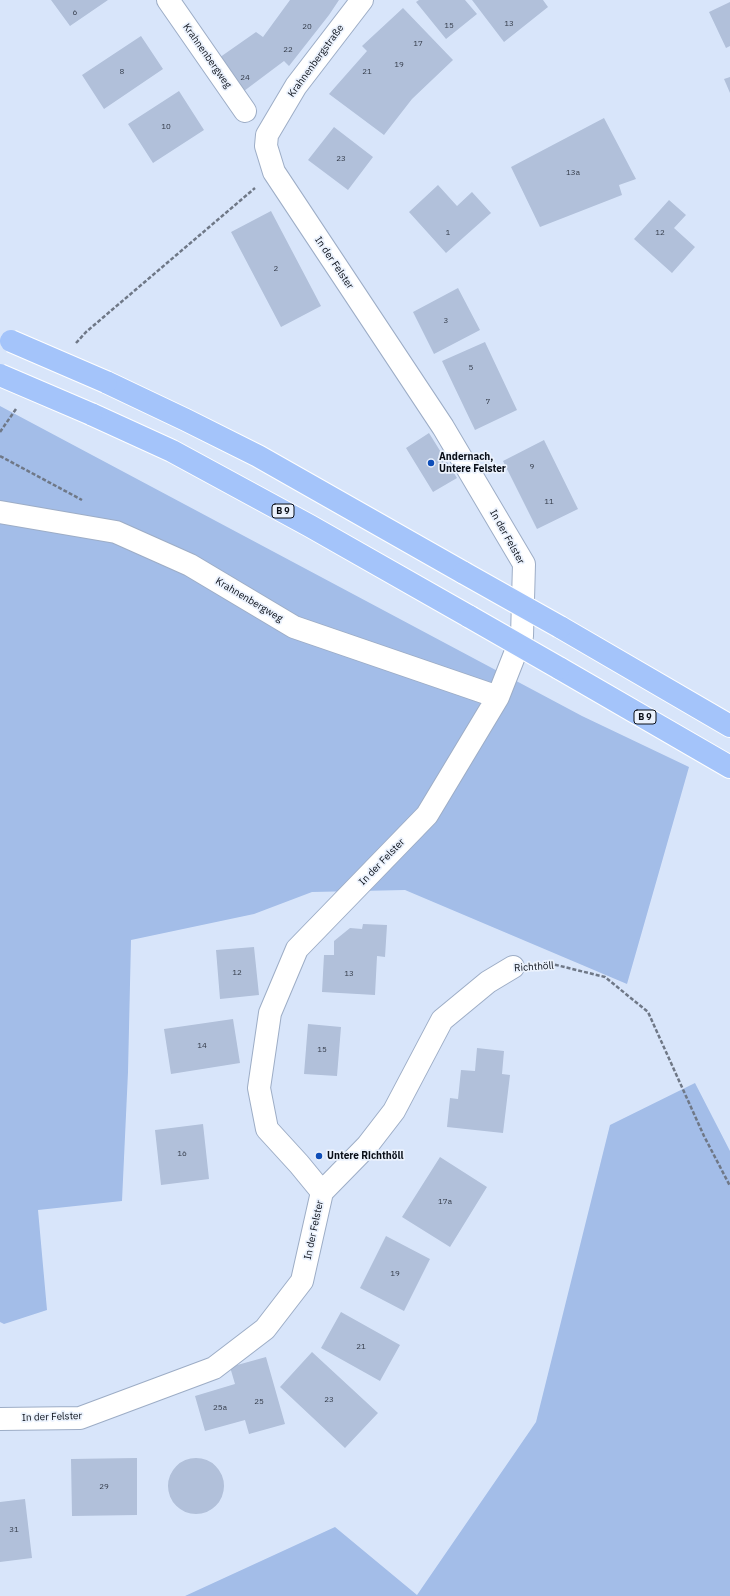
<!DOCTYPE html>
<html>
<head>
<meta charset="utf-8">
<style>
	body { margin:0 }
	canvas { display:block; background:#d8e5fa }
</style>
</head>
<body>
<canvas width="730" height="1596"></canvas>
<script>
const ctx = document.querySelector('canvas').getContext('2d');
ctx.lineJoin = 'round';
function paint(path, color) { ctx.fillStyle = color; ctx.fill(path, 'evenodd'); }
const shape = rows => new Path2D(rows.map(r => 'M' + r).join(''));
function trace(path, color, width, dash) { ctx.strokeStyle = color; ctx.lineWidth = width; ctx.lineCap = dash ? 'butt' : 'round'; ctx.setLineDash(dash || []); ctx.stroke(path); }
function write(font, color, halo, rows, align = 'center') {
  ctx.font = font + ' "IBM Plex Sans",sans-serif'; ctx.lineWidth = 3.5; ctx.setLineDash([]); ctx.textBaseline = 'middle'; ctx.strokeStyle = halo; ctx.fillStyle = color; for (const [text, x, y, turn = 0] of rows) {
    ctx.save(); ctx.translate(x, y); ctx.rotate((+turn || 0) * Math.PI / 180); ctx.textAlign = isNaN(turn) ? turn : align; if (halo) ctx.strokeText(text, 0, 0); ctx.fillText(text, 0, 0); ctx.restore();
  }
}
const green = shape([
	[0,406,582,716,689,767,627,984,405,890,312,892,254,914,131,940,128,1072,122,1201,38,1210,47,1310,4,1324,0,1322],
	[695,1083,730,1151,730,1596,185,1596,335,1527,417,1595,536,1422,610,1125]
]);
const building = shape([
	[51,0,108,0,70,26],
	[290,0,339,0,329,15,289,66,284,61,240,94,216,60,256,32,263,37],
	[419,0,465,0,477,14,446,39,416,2],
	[472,0,543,0,548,7,504,42],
	[730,2,730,46,726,48,709,12],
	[403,8,453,60,412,99,384,135,329,94,367,51,362,46],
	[141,36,163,69,104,109,82,75],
	[730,77,730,93,724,79],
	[179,91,204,130,153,163,128,124],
	[604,118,636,179,619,185,622,195,540,227,511,167],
	[334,127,373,157,348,190,308,160],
	[438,185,457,206,472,192,491,213,446,253,409,212],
	[669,200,686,215,674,228,695,247,672,273,634,239],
	[271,211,321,306,281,327,231,232],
	[458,288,480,330,434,354,413,312],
	[485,342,517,410,475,430,442,361],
	[429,433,457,478,433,492,406,448],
	[544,440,578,509,537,529,503,461],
	[363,924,387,925,385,957,377,956,375,995,322,992,324,955,334,955,334,941,350,928,362,929],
	[254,947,259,995,220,999,216,950],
	[233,1019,240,1063,171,1074,164,1029],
	[308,1024,341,1027,337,1076,304,1074],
	[477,1048,504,1051,502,1074,510,1075,503,1133,447,1127,450,1098,458,1099,461,1070,475,1071],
	[203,1124,209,1179,161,1185,155,1130],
	[440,1157,487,1187,450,1247,402,1217],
	[386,1236,430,1259,404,1311,360,1288],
	[341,1312,400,1345,380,1381,321,1348],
	[312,1352,378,1413,345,1448,280,1387],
	[266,1357,285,1424,249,1434,245,1420,205,1431,195,1396,235,1384,230,1367],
	'168 1486a28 28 0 1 1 56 0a28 28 0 1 1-56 0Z',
	[137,1458,137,1515,72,1516,71,1459],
	[25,1499,32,1558,0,1562,0,1502]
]);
const path = shape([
	[76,343,86,332,255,188],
	[0,432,16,409],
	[0,456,82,500],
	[537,965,552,964,605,977,648,1012,704,1136,730,1186]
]);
const minor = shape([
	[168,0,245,111],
	[0,512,116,532,190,565,294,627,498,697],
	[322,1192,367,1146,394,1111,442,1020,488,982,513,967],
	[0,1419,80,1418,214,1368,265,1329,302,1281,322,1192,299,1164,267,1129,259,1088,270,1013,297,949,427,815,498,697,522,636,524,564,443,427,274,172,266,146,267,135,296,86,362,0]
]);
const trunk = shape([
	[106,382,186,420,258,456,464,573],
	[91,414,172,451,310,526,470,617],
	[560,627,730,726],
	[559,668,730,767]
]);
const trunkBridge = shape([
	[11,341,106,382],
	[0,375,91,414],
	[464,573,560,627],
	[470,617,559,668]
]);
const markers = [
	[431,463,4,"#0d4db8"],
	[319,1156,4,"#0d4db8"]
];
const numberNames = [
	["6",75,13],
	["13",509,24],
	["15",449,26],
	["20",307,27],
	["17",418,44],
	["22",288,50],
	["19",399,65],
	["8",122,72],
	["21",367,72],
	["24",245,78],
	["10",166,127],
	["23",341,159],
	["13a",573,173],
	["1",448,233],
	["12",660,233],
	["2",276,269],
	["3",446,321],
	["5",471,368],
	["7",488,402],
	["9",532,467],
	["11",549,502],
	["12",237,973],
	["13",349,974],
	["14",202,1046],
	["15",322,1050],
	["16",182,1154],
	["17a",445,1202],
	["19",395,1274],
	["21",361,1347],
	["23",329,1400],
	["25",259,1402],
	["25a",220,1408],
	["29",104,1487],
	["31",14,1530]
];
const shields = [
	[283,511,22],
	[645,717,22]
];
const shieldNames = [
	["B 9",283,511],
	["B 9",645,717]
];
const streetNames = [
	["Krahnenbergweg",207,56,55],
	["Krahnenbergstraße",316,61,-54],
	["In der Felster",334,263,56],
	["In der Felster",507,537,61],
	["Krahnenbergweg",249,600,31],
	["In der Felster",382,862,-46],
	["Richthöll",534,967,-4],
	["In der Felster",314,1230,-78],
	["In der Felster",52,1417,-2]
];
const poiNames = [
	["Andernach,",439,457],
	["Untere Felster",439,469],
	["Untere Richthöll",327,1156]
];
paint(green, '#a3bde8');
paint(building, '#b1c0da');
trace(minor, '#9dadc6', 24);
trace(trunk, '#fff', 24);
trace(path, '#6f7887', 2.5, [4, 2]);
trace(minor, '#fff', 22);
trace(trunk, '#a4c4fa', 22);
trace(trunkBridge, '#fff', 24, []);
trace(trunkBridge, '#a4c4fa', 22);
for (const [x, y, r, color] of markers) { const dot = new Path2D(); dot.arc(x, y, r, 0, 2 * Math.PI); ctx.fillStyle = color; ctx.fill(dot); trace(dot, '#ebf2fd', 1.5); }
write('8px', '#333a48', null, numberNames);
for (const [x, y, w] of shields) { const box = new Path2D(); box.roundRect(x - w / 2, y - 7, w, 14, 3); ctx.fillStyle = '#ebf2fd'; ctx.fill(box); trace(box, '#090e17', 1); }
write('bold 9px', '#090e17', null, shieldNames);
write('10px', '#090e17', '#ebf2fd', streetNames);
write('bold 10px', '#090e17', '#ebf2fd', poiNames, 'left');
</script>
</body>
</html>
